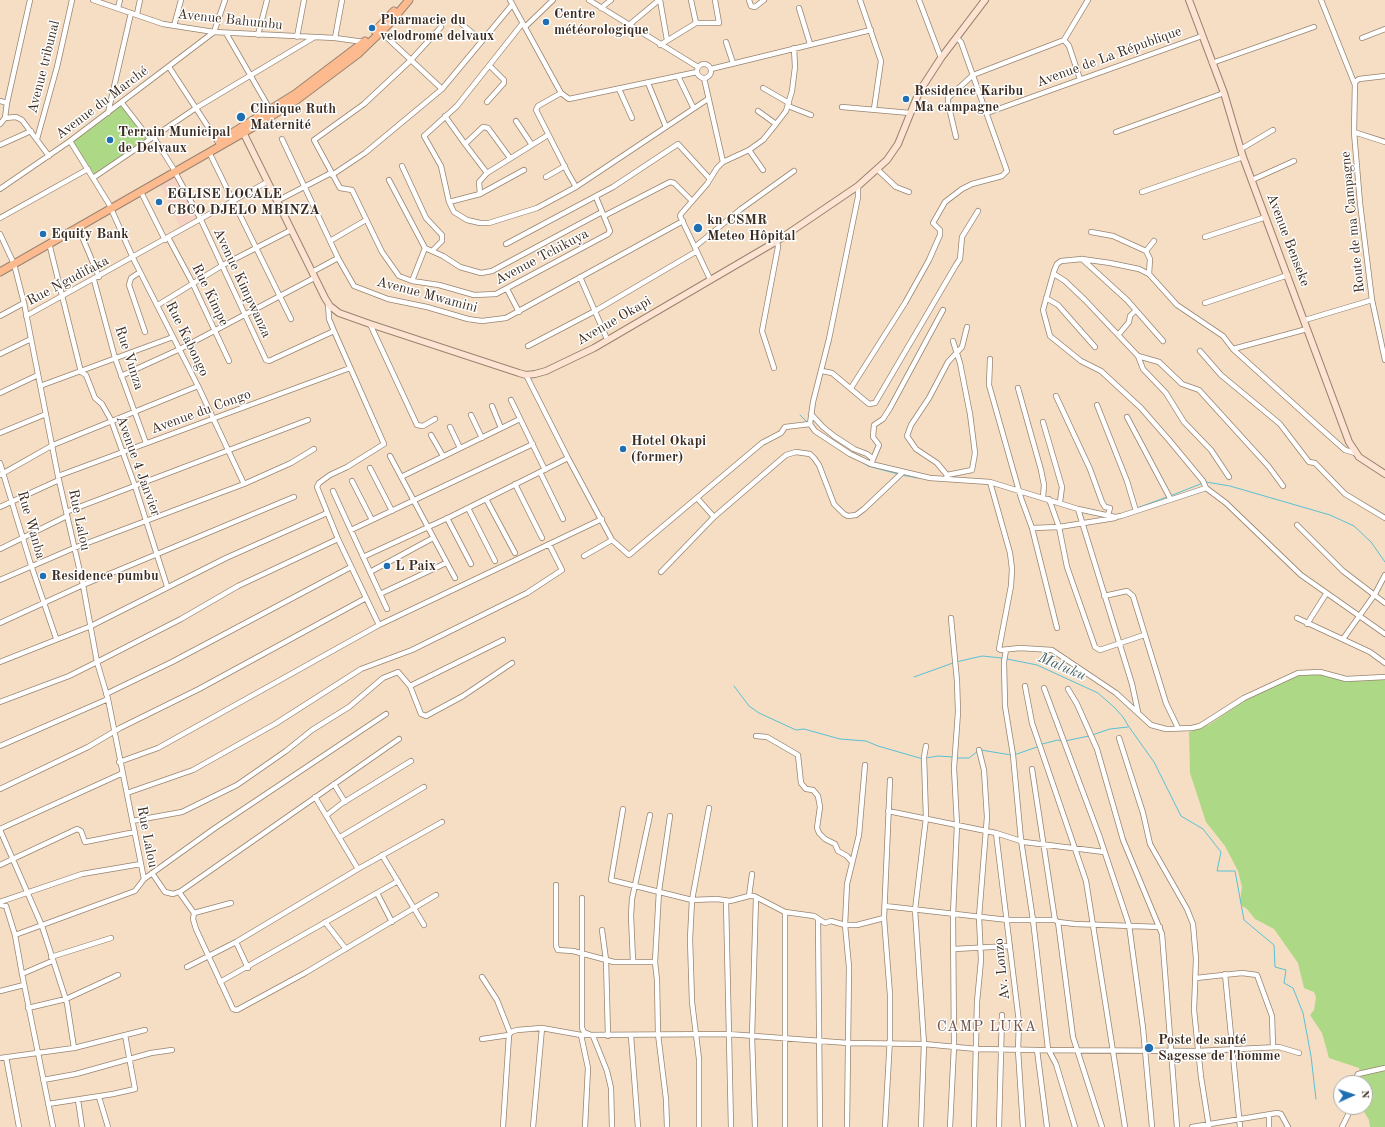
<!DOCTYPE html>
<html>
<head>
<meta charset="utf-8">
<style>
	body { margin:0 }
	#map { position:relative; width:1385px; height:1127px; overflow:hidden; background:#f5dec4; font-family:"Old Standard TT",serif }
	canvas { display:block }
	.north { position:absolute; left:1333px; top:1075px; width:40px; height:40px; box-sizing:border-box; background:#fff; border:1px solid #b1aaa5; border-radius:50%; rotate:87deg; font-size:11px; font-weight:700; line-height:16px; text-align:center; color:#3b2a1e }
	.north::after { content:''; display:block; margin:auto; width:14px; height:18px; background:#1f6fb2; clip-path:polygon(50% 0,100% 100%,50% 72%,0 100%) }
</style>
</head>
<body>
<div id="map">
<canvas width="1385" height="1127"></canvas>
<div class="north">N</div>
</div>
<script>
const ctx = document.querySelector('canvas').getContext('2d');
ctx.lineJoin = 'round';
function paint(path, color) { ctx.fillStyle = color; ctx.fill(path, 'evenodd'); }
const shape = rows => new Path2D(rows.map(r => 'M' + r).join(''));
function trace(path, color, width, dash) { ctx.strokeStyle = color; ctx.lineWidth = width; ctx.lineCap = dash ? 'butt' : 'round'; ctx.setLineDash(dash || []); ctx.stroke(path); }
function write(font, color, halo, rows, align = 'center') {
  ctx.font = font + ' "Old Standard TT",serif'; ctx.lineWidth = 3; ctx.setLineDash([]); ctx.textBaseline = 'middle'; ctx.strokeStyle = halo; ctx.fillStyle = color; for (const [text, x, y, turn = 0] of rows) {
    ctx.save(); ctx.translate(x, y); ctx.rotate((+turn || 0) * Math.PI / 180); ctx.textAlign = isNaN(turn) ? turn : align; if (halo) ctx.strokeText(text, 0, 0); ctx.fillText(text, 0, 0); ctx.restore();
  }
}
const built = shape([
	[175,175,198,220,181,230,160,184]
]);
const green = shape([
	[122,105,146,138,95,175,73,142],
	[1310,673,1356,680,1385,679,1385,1127,1370,1127,1369,1120,1363,1110,1363,1107,1365,1107,1365,1083,1362,1083,1359,1068,1329,1058,1322,1033,1310,1015,1314,1010,1316,997,1314,992,1304,988,1298,963,1274,929,1255,919,1247,909,1242,906,1240,901,1242,887,1238,871,1225,846,1206,822,1190,773,1189,732,1210,724,1247,699,1295,675]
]);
const stream = shape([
	[800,415,808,423],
	[862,462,868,466,898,474],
	[901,475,918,478],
	[1206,482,1230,486,1330,515,1354,526,1371,542,1385,562],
	[1170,496,1203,483],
	[1137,508,1167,497],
	[1007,659,1037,665,1098,693,1115,708,1123,717,1129,727,1154,762,1181,816,1203,829,1221,852,1217,871,1235,871,1244,920,1274,945,1275,967,1286,970,1284,983,1293,988,1303,1013,1311,1056,1316,1099],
	[956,662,982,656,1002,658],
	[914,677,953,663],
	[734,686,749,706,759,713,796,730,804,729,840,739,866,741,878,746,923,759],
	[1092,735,1110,729,1128,727],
	[1065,741,1089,736],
	[1042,744,1058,740,1062,741],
	[981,750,1011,755],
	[1014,755,1037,747],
	[926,758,938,756,953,757],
	[956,758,969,758,978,751]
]);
const street = shape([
	[93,0,163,24,214,32,335,38,364,42],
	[510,0,561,93,569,99,697,72],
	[589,0,698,67],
	[660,0,667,40],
	[691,0,696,23],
	[749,0,751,6,755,7,764,0],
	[860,0,881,61,874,109],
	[919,0,941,58],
	[1321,0,1355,85],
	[118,8,120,0],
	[601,8,611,0],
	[799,8,810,44],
	[137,14,140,0],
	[457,20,482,41],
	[522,24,457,106,424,136,441,166,449,202,454,212,467,220,480,223,489,223,537,208,576,187,708,99],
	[629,25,659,0],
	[174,26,181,0],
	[441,27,411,60,364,104,314,140,340,188,352,190,382,252,399,276,412,281,439,285,474,295,496,294,608,234,610,231,596,197],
	[525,27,553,0],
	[381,32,442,89],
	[226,33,271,111],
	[258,35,267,0],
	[297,37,304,0],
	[335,38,342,0],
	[1362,38,1385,29],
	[1064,40,1069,46,1080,79],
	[726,42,733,63],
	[660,45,696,23,719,23,715,0],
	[1212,63,1314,27],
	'697 71a7 7 0 1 1 14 0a7 7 0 1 1-14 0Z',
	[169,67,218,142],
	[711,69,871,30],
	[678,76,693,107],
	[1385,76,1359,79,1355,82,1354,132,1360,203,1372,300,1385,360],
	[704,78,723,162],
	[648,83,666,127],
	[763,88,789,103],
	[619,89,632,118],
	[561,93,538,106,536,110,568,173,576,187],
	[0,101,7,103,5,118,16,117,22,120,49,156],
	[487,102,504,83,504,80,490,66],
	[7,103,30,0],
	[122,103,149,138],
	[788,106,811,115],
	[842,107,910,113],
	[758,111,776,124],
	[108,113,131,13],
	[987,113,1202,36],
	[445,116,465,144],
	[516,121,532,145],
	[0,124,5,118],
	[1116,132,1224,93],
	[1354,132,1385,142],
	[153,136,173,168],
	[956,137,948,103,948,98,973,75,1064,40,1088,0],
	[37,139,57,67,72,0],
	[282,139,338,258,354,286,388,299,427,307,468,319,482,321,506,318,683,221],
	[70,141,109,204,133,258,198,386,244,484],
	[0,145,31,131],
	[1241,149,1273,130],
	[749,150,763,170],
	[209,152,291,319],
	[402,166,426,218,442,235,442,241,432,251],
	[878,170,896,187,909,192],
	[175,172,201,220,266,360,269,361,334,331],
	[487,173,465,144,483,127,488,128,510,158],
	[332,175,365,153,442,89,512,5],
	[546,177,565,166],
	[93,178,196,108,313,38],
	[389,180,425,248,443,256,460,267,481,273,492,271,602,212],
	[1252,180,1294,161],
	[858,186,858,197,829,339,813,402,810,424,815,431,850,454,871,464,930,478,990,482,1078,509,1115,517,1121,516,1206,488,1226,503,1301,575,1385,634],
	[0,189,70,141,214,32,225,0],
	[141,192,165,240],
	[1142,192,1243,157],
	[480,194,524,170],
	[277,201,331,173],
	[449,202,480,194,479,182,487,173,548,135],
	[604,216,670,182,674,183,692,201],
	[0,218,88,169],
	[78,227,99,277],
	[1091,232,1113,236,1146,251],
	[0,234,14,264,24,303,58,476,83,585,97,662,108,699,144,879],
	[1205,237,1266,217],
	[169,239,192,282,229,361],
	[330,241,366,220],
	[49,243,81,372,86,375,95,398,102,404,111,420,135,486,167,586],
	[506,244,613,187,678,144,709,178],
	[696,246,741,209,794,171],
	[1082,259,1127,300,1163,341],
	[140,272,131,278,129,285,145,332],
	[312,272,338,258],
	[1054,274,1065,281,1085,300,1138,356,1159,362,1182,384,1199,390,1269,467,1283,486],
	[1149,274,1150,259,1146,251,1154,241],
	[580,277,607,339],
	[710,279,680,216,681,214,707,184,717,168,723,162,749,150,763,140,776,124,786,111,792,91,795,67,794,48],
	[94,280,115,358,146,443],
	[412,281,425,248],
	[507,289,519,312],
	[1046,298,1058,305,1095,347],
	[328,303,329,319,334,331,384,444,347,467,330,475,319,483,317,487,338,539,379,625],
	[1205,303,1288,275],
	[158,305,223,265,291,230],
	[0,316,24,303],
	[26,316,267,182],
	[1305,320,1372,300],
	[370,324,417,425,423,426,435,419],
	[1119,334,1129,322,1130,316,1136,310],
	[528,346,595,311,697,251],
	[1233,349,1307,329],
	[1200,351,1221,375,1280,424,1309,462,1315,463,1345,494,1385,518],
	[0,354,31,339],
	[1138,356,1143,369,1166,393,1184,422,1211,450,1229,477],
	[990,359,989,385,1021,498,1032,528,1057,628],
	[774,368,762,331,778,247,777,241],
	[822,371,832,373,869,404,875,403,956,265,960,259,962,237,978,211],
	[526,375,568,458,612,540,629,555,762,443,781,433,785,427,810,424],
	[121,376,180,349,314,278],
	[40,386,173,337],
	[851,388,905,303,929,260,940,235,940,230,933,223,945,202,962,189,972,184,1002,176,1007,171,961,42,957,38],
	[1018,388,1041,470,1044,485,1043,497],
	[0,393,38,375],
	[1056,396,1090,469,1102,502,1105,507,1110,508,1108,515],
	[511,400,545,470],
	[1097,405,1127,481,1136,511],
	[492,406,501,428],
	[811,414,823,427,834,436,854,449,867,454,873,459],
	[471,415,482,438],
	[1127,417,1170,498],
	[1043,422,1062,487,1060,502],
	[450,427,460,448],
	[0,433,46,414],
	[431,435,443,456],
	[390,456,455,578],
	[0,463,31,565,56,638],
	[871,464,879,445,873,437,874,425,883,419,890,408,943,310],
	[370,468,392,511],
	[540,472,563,519],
	[0,475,53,445,198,386],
	[947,475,972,470,975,453,970,414,960,363,953,341],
	[58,476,350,368],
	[401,477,520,419],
	[946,479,947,475,937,463,916,449,907,436,911,425,929,398,948,362,962,347,967,327],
	[352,481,372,520],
	[990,482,1010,553,1012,569,1011,586,999,649,1001,650,1020,648,1052,650,1116,693,1151,725,1166,729,1192,728,1200,726,1244,698,1298,673,1320,672,1346,679,1385,677],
	[515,484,542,538],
	[1206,488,1203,481,1169,440,1141,408,1101,371,1081,361,1050,336,1043,310,1054,271,1057,264,1061,261,1082,259,1110,263,1139,269,1149,274,1177,305,1223,336,1233,349,1318,426,1345,450,1355,453],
	[333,491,387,609],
	[697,498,714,517],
	[486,499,515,553],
	[1049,499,1059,527,1067,567,1095,647,1100,650,1144,635],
	[0,507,59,480],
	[468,508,495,561],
	[1078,509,1132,684,1138,712],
	[66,512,308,420],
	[447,518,471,564],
	[1297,525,1343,571,1385,603],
	[1032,528,1059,527,1115,518],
	[351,530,533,444],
	[0,549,67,516],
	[584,556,612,540],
	[363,557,450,517,568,458],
	[370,572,433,538],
	[661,572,714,517,786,455,796,452,810,454,814,458,819,465,834,504,844,514,848,516,856,515,864,509,903,472],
	[0,580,74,548,244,484,291,463,314,449],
	[380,594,446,563],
	[1104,596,1127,591,1133,596,1166,703,1178,728],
	[1297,618,1370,652,1385,663],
	[0,623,83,585,294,497],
	[1307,624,1326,594],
	[1343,639,1375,594,1385,575],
	[1006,650,1004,662,1005,706,1013,755,1021,840,1033,920,1048,1049,1056,1064,1075,1127],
	[0,662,91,626,226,558,327,513],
	[410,686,421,714,426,716,463,696,512,663],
	[1025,686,1032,723,1086,881,1125,1127],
	[1044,688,1099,835,1129,925,1143,1028,1152,1127],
	[1068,689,1077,704,1097,749,1123,840,1162,934,1177,1127],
	[106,694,172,662,351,567],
	[0,702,69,676,97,662,181,619,238,586,338,539],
	[756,736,767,737,798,755,801,783,806,789,813,790,818,796,820,807,817,828,819,833,825,839,835,844,838,851,847,856,852,862],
	[1119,738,1143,813,1150,844,1187,909,1193,924,1196,959,1194,1010,1201,1077,1209,1127],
	[0,746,108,699],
	[119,762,158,748,379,625,602,519],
	[1032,769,1055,920],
	[334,784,345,802],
	[0,789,88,747,120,728,199,689,366,598],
	[127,793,193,770,275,724,361,669,412,650,527,593,562,570,549,544],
	[315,797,358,869],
	[623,809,611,880,692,900,717,899,730,901,749,896,754,896,785,912,814,916,825,923,831,921,845,925,857,925,884,918],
	[888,811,996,833,1024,842,1104,852],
	[327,815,341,804,411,761],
	[132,821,182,812,237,785,286,751,312,730,349,707,383,678,398,672,410,686,503,640],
	[0,829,123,773],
	[0,830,42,926,67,1003,74,1048],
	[996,833,1019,1022,1018,1050,1023,1127],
	[340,837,424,787],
	[382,855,424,925],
	[0,865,77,829,81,831,85,842,135,832],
	[152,873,165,892,173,894,181,891,399,739],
	[556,885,556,946,558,950,573,951,614,962,655,962],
	[179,892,194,913,193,919,196,929,233,1009,237,1010,305,973,436,895],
	[377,893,392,922],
	[749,896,752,874],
	[582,898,582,1028,584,1032,593,1036,607,1071,611,1088,612,1127],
	[726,901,731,1127],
	[0,902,82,874,141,864],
	[0,905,6,906,15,935,22,974,53,1127],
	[885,906,1008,920,1055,920,1058,922,1075,924,1160,927],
	[785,912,785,1127],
	[194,913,231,903],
	[818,919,820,1127],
	[325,922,346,949],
	[1058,922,1073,1037,1102,1127],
	[602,930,606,960,608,1036],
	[15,935,135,891,144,879,215,828,386,714],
	[236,942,248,968],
	[954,949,1010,946],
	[51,957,111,938],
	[633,961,631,916,632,899,650,815],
	[187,967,236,942,358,869,442,822],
	[22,974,52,961],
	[1225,974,1240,1127],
	[482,977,497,1000,510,1033],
	[1196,978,1242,973,1257,975,1272,1016,1273,1047],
	[220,982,398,881],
	[0,991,24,985],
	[28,1008,66,999,118,975],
	[581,1035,588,1068,585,1127],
	[631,1036,638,1127],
	[482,1039,509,1035,511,1032,517,1030,542,1028,581,1035,728,1034,848,1043,924,1044,977,1049,1037,1050,1047,1127],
	[1037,1050,1198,1051,1279,1047,1299,1053],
	[6,1057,19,1127],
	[0,1058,74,1048,145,1030],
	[43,1080,76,1074,151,1053,172,1050],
	[1353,1083,1358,1074,1385,1068],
	[99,1097,108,1127],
	[78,1100,82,1127],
	[48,1104,113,1094,135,1089,125,1035],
	[1269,1115,1269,1127],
	[503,1127,509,1035],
	[533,1127,542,1028],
	[667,1127,666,1099,658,1034,657,980,655,962,659,891,670,816],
	[699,1127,699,1059,692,1002,690,939,692,900,709,808],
	[755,1127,752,1036,756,897],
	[847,1127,849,967,845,925,847,884,859,835,865,765],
	[885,1127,890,1038,890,995,884,918,890,780],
	[921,1127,924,1044,915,910,926,818,924,757,926,746],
	[950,1127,954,1046,953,915,957,825,954,768,958,712,957,681,951,618],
	[974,1127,977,1002,981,960,979,917,987,817,984,770,979,750],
	[999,1127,1002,1015],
	[1192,1127,1277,1113,1281,1114,1288,1127],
	[1342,1127,1348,1115,1350,1107]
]);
const secondary = shape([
	[1189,0,1224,93,1243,157,1349,442,1359,457,1385,474],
	[242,130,325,298,330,306,339,313,370,324,519,373,526,375,535,374,546,371,594,348,777,241,858,186,887,160,898,144,919,92,941,58,985,0]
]);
const primary = shape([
	[375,31,394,11],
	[219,141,295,94,365,41],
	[0,272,250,129,290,105,358,54,388,25,409,0]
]);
const markers = [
	[546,22,4,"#1f6fb2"],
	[372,28,4,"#1f6fb2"],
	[906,99,4,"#1f6fb2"],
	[241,117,5,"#1f6fb2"],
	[110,140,4,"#1f6fb2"],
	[159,202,4,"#1f6fb2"],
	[698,228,5,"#1f6fb2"],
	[43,234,4,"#1f6fb2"],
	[623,449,4,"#1f6fb2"],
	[387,566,4,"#1f6fb2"],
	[43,576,4,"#1f6fb2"],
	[1149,1048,5,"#1f6fb2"]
];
const poiNames = [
	["Centre",554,14],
	["météorologique",554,30],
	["Pharmacie du",380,20],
	["velodrome delvaux",380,36],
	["Residence Karibu",914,91],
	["Ma campagne",914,107],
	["Clinique Ruth",250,109],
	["Maternité",250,125],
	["Terrain Municipal",118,132],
	["de Delvaux",118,148],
	["EGLISE LOCALE",167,194],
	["CBCO DJELO MBINZA",167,210],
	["kn CSMR",707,220],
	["Meteo Hôpital",707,236],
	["Equity Bank",51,234],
	["Hotel Okapi",631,441],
	["(former)",631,457],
	["L Paix",395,566],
	["Residence pumbu",51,576],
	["Poste de santé",1158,1040],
	["Sagesse de l'homme",1158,1056]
];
const streetNames = [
	["Avenue Bahumbu",230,20,6],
	["Avenue de La République",1109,57,-20],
	["Avenue tribunal",44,67,-76],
	["Avenue du Marché",102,103,-37],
	["Route de ma Campagne",1353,222,-96],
	["Avenue Benseke",1288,240,69],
	["Avenue Tchikuya",542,257,-28],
	["Rue Ngudifaka",68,281,-28],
	["Avenue Kimpwanza",242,283,65],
	["Rue Kimpe",210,295,64],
	["Avenue Mwamini",427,295,15],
	["Avenue Okapi",614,321,-30],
	["Rue Kabongo",187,339,64],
	["Rue Vunza",129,358,72],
	["Avenue du Congo",201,412,-20],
	["Avenue 4 Janvier",138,466,70],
	["Rue Lalou",79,520,78],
	["Rue Wanba",31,525,74],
	["Rue Lalou",147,837,79],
	["Av. Lonzo",1002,969,-96]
];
const waterNames = [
	["Maluku",1062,667,23]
];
const neighbourhoodNames = [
	["CAMP LUKA",987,1027]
];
paint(built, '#f6d2c4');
paint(green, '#add986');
trace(stream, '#59c1d5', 1);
trace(street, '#988471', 6);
trace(secondary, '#988471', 8);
trace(primary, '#988471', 9);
trace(street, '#fff', 4.5);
trace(secondary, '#fee3d2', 6);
trace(primary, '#fcba8e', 7);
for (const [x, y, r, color] of markers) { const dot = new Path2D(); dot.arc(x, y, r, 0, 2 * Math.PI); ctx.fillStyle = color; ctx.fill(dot); trace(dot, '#fff', 1.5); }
write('bold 14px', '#3b2a1e', '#fff', poiNames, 'left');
write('14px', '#3b2a1e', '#fff', streetNames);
write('italic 15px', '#465f5e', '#fff', waterNames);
ctx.letterSpacing = '1px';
write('15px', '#735349', '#fff', neighbourhoodNames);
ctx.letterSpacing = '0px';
</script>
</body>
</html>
